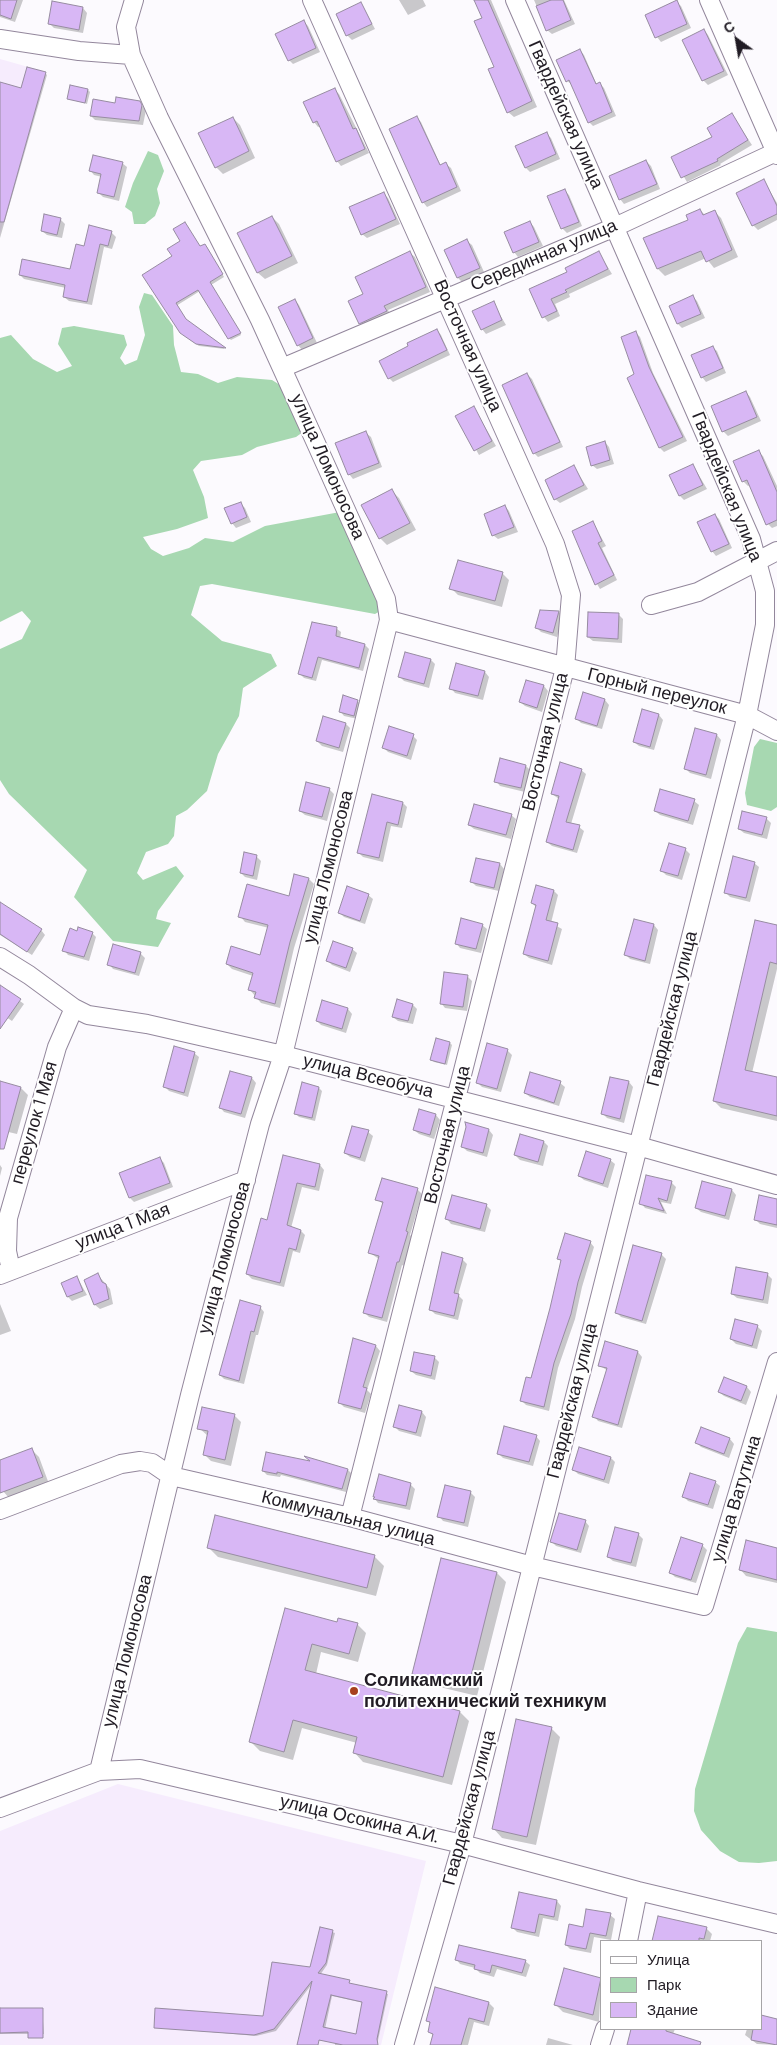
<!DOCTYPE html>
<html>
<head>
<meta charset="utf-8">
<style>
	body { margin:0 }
	#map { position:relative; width:777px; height:2045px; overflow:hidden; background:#fcfafe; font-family:"DM Sans",sans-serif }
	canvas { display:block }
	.legend { position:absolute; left:600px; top:1940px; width:162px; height:90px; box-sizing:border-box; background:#fff; border:1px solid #a6a4a7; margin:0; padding:6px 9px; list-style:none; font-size:15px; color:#211c24 }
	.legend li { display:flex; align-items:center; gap:10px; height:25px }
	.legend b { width:25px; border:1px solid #a6a4a7 }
	.north { position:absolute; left:712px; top:15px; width:50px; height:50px; -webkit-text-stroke:4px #fff; paint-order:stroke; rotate:328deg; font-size:14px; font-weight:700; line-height:20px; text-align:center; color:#211c24 }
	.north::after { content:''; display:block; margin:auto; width:18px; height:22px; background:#211c24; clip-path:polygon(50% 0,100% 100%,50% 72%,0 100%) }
</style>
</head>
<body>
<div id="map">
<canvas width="777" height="2045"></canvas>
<ul class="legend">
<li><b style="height:6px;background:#fff"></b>Улица</li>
<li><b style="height:14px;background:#a7d8b1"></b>Парк</li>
<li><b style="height:14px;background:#d8b7f5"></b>Здание</li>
</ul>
<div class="north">С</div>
</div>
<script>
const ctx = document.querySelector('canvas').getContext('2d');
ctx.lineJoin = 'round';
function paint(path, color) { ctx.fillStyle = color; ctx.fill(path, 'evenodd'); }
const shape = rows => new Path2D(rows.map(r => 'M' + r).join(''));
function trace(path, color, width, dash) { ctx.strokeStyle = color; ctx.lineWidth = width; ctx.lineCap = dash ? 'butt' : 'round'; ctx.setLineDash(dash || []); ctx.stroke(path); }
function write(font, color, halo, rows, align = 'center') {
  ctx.font = font + ' "DM Sans",sans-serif'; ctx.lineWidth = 4; ctx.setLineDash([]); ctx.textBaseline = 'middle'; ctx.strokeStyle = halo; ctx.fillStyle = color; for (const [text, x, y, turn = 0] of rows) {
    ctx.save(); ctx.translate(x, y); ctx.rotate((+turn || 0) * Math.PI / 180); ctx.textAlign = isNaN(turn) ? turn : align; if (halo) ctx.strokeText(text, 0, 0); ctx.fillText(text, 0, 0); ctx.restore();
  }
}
const built = shape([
	[0,59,46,72,0,234],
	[118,1784,426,1861,381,2045,0,2045,0,1831]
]);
const green = shape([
	[148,151,158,155,164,171,157,189,160,203,155,216,145,224,134,224,132,212,125,207,133,183],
	[144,293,152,295,173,326,174,345,181,372,198,374,218,383,237,377,272,380,280,385,303,432,296,437,257,447,242,455,201,461,193,470,204,497,208,518,177,529,143,537,151,549,163,556,189,548,205,538,233,542,265,526,340,512,382,610,375,614,212,584,200,586,191,615,222,641,271,654,277,666,243,688,239,716,218,754,207,791,187,810,176,816,174,836,168,844,146,852,137,873,143,880,176,866,184,876,158,911,156,919,171,923,158,947,113,941,74,897,87,870,9,794,0,780,0,649,22,639,31,621,22,611,0,622,0,338,11,335,33,359,57,372,72,366,58,344,62,328,74,326,124,335,127,345,120,358,125,365,137,360,145,335,139,307],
	[760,739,777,743,777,807,771,811,747,805,745,793,754,747],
	[747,1627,777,1632,777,1861,759,1863,739,1862,720,1851,701,1830,694,1811,695,1789,738,1643]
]);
const shadow = shape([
	[0,0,23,0,15,22,0,17],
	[399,0,423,0,426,6,408,15],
	[475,0,491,0,537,107,514,117,508,112,483,18],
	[534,0,564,0,575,24,552,34,547,30],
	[676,2,681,6,691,28,661,42,657,37],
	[361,3,375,29,352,40,347,35],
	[83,8,87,13,83,33,54,28,49,23],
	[304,22,308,26,320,52,293,64,289,60],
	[704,30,708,35,728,75,708,85,703,80],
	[580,50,584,55,597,85,600,84,604,88,616,116,593,126,589,122,573,85,567,81],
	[45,73,47,75,0,238,0,83,21,90],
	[334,89,339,94,369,153,341,166,337,161,321,126,318,127,314,122],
	[88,90,90,92,87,104,69,99],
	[139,102,146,110,143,125,95,120,91,116,116,104],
	[732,115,752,145,720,164,721,165,687,182,672,157,713,137],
	[233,118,240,125,255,158,223,174,216,167],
	[417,118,421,122,441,166,446,164,451,168,461,191,427,207,423,202],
	[546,133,551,138,560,159,530,172,526,168],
	[646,161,651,166,660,189,624,204,620,199],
	[122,163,127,167,119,201,103,197,98,192,102,177,94,175,90,170],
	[764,181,777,203,777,220,758,230,753,225],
	[564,190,569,195,582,226,567,233,562,228],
	[383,193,388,198,400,224,367,238,362,234],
	[700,210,705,215,714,211,721,218,738,257,714,268,706,258,665,276,658,269,645,239,690,221],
	[272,217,279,224,298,263,265,279,258,273,239,234],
	[60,219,65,224,62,238,47,235,42,231],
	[530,222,534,227,543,246,518,257,514,252],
	[185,223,201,248,207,247,224,277,211,285,241,335,231,340,229,338,200,291,176,306,187,321,225,349,199,346,183,335,144,275,173,256,182,241],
	[111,232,116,237,112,249,104,247,92,305,69,301,64,297,66,288,24,279,20,275,71,271,85,247],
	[467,241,472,245,484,272,462,282,458,278,445,250],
	[410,253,415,257,430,292,388,310,391,316,365,327,360,323,365,295],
	[599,253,612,274,569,294,570,297,555,304,560,316,548,322,544,317,531,290,568,272],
	[693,297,697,301,705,318,682,328,678,324,671,307],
	[295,300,299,305,317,343,302,350,298,345],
	[493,303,506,325,486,334,482,329],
	[437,330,441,335,450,355,393,382,389,378],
	[636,333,640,337,653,373,687,441,664,452,660,448,636,375],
	[712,347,717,351,726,373,706,382,702,377],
	[527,374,532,379,563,447,538,457,534,453],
	[746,392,750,397,761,421,728,436,723,431],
	[474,408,496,446,479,455,457,416],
	[366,433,371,437,382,467,353,479,349,474],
	[605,442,609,447,614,464,597,469,592,465],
	[758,452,763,456,777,486,777,526,772,528,768,524,750,485,748,486,743,481],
	[693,465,707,489,684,500,680,496],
	[574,467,588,489,560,503,555,499],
	[392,491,399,498,416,530,387,545,380,538],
	[240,503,245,508,251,522,236,528,232,523],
	[505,506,509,511,518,532,498,539,493,535],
	[715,515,719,519,732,548,716,556,712,551],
	[593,522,606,546,602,548,617,580,600,589,587,567,590,566],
	[502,573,509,580,502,607,458,595,451,588],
	[559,612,563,616,557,637,541,632,536,627],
	[618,614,623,619,622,643,593,641,588,637],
	[313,623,337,629,341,632,340,639,365,645,369,649,363,671,322,660,316,681,304,678,300,674],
	[406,653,431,660,435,664,429,688,404,681,400,677],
	[485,672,489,677,483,700,455,693,451,688],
	[527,681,544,686,548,691,542,712,525,706,520,702],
	[583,694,605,700,609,705,602,729,581,723,576,718],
	[357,701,362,705,358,719,344,716,340,711],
	[643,711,659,715,663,720,654,750,639,746,634,742],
	[346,724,350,728,343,752,322,746,317,741],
	[696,729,717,735,721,740,711,779,690,773,685,768],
	[413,736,417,740,411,760,388,752,384,748],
	[501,760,526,766,530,770,525,792,500,786,496,781],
	[581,770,586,774,571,824,579,827,584,831,577,853,552,846,547,842,559,799,552,794],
	[329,789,334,794,327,821,305,815,300,811],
	[694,801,699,805,693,825,660,815,655,811],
	[403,803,407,807,402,828,391,826,383,862,363,857,358,852],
	[511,815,516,819,511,839,474,829,469,825],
	[766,818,771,823,767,839,744,833,739,829],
	[685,849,690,854,682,880,666,875,662,871],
	[256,856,261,861,257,880,245,877,241,873],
	[754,863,759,867,750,902,730,897,726,893],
	[500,864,504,869,499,891,476,886,471,881],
	[295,876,309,879,314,884,294,948,280,1008,261,1003,250,990,253,976,232,969,227,964,260,957,269,928,245,922,240,916,290,897],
	[554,891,558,895,551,923,562,929,552,965,529,958,524,954,537,908,532,903],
	[368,895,373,899,365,924,344,917,340,913],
	[0,910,41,930,45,935,32,955,0,935],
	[635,920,654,925,658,930,650,964,630,959,626,955],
	[482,925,487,929,481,953,460,948,456,943],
	[777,926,777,969,752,1073,777,1079,777,1121,721,1108,714,1101],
	[78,932,92,933,96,937,89,961,68,955,64,950],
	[352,949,357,953,350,972,332,965,328,961],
	[140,953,145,958,139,976,113,969,109,964],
	[467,976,472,981,467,1011,445,1008,441,1003],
	[0,986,24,1004,12,1021,0,1013],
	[413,1005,417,1009,413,1024,398,1021,393,1017],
	[348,1009,352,1014,346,1033,321,1025,317,1021],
	[450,1043,452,1045,447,1065,434,1062,432,1060],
	[507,1050,512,1055,501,1092,482,1087,477,1082],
	[194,1053,199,1057,188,1097,169,1091,165,1087],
	[252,1078,256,1083,245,1118,224,1112,220,1107],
	[0,1082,21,1088,28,1095,17,1134,0,1130],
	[629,1082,633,1087,624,1123,607,1118,603,1114],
	[560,1083,565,1087,559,1106,530,1097,525,1093],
	[303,1084,319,1088,322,1091,315,1121,299,1117,296,1114],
	[420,1110,436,1115,440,1120,434,1139,419,1134,414,1130],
	[467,1124,489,1130,493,1135,487,1157,467,1151,462,1146,468,1127],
	[368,1132,373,1136,365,1162,350,1157,345,1153],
	[544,1142,548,1146,543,1166,520,1160,515,1155],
	[284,1157,320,1165,324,1170,319,1191,302,1187,291,1228,301,1231,305,1235,300,1253,293,1251,284,1287,252,1279,247,1274,268,1222],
	[160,1159,164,1163,173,1187,134,1202,130,1198],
	[610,1160,615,1164,608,1188,584,1180,579,1176],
	[0,1165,2,1168,0,1176],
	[671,1182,676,1187,671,1204,661,1202,667,1214,645,1208,641,1203],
	[417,1189,422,1194,410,1235,412,1237,404,1266,402,1265,387,1322,369,1317,365,1313,379,1259,370,1253,384,1205,377,1199],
	[732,1190,736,1195,729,1220,701,1212,696,1208],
	[777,1200,777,1228,760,1224,755,1219],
	[486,1205,491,1210,485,1232,451,1224,447,1219],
	[590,1242,594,1247,582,1287,575,1319,558,1368,549,1411,526,1405,522,1401,532,1380,562,1262,559,1258],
	[661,1254,666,1259,646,1324,621,1317,617,1313],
	[462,1259,467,1264,458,1295,463,1300,458,1320,435,1314,431,1310],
	[98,1275,110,1289,113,1304,100,1309,95,1305,85,1280],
	[768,1275,772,1279,768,1304,737,1298,732,1294],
	[77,1277,87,1295,72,1301,68,1297],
	[0,1304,11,1331,0,1335],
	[260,1307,264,1312,258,1335,256,1335,244,1384,224,1379,220,1375],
	[757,1326,762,1331,757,1349,736,1344,731,1339],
	[354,1339,376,1346,380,1351,367,1390,371,1394,365,1413,344,1407,339,1402],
	[606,1343,638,1352,642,1357,622,1428,598,1421,594,1416,608,1371,599,1365],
	[435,1358,439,1362,435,1380,416,1375,411,1371],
	[725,1378,747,1387,751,1392,746,1405,724,1396,719,1392],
	[422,1412,426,1417,421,1437,399,1431,395,1427],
	[234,1415,241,1422,231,1466,211,1461,204,1454,208,1436,199,1428],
	[702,1429,730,1439,734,1444,729,1458,701,1447,697,1443],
	[536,1436,540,1441,533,1466,503,1458,498,1453],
	[32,1450,39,1457,49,1484,9,1498,3,1491,0,1485,0,1462],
	[309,1458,348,1470,352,1474,346,1492,281,1475,280,1477,267,1475,263,1471,313,1462],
	[611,1458,615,1462,609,1484,578,1474,574,1470],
	[715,1482,720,1486,713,1509,688,1501,684,1497],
	[410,1484,415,1489,410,1510,378,1503,375,1499,374,1496],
	[471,1493,475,1497,468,1527,443,1521,439,1516],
	[585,1521,589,1526,581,1553,556,1546,552,1542],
	[639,1535,643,1539,636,1567,613,1561,608,1557],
	[702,1545,707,1550,696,1583,675,1577,670,1572],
	[208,1547,374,1556,384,1566,376,1596,218,1557],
	[777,1549,777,1583,746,1576,740,1569],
	[497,1573,506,1582,477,1696,423,1683,413,1673],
	[286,1610,338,1624,357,1624,366,1633,358,1662,321,1652,316,1674,460,1712,469,1721,452,1785,363,1762,354,1752,357,1743,302,1728,293,1760,260,1751,251,1742],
	[551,1728,560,1737,536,1845,502,1838,493,1828],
	[520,1894,557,1901,561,1906,558,1921,543,1918,539,1937,517,1932,513,1928],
	[610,1915,615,1919,611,1940,594,1937,591,1953,570,1949,566,1945,584,1928],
	[659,1918,706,1928,712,1934,710,1941,654,1941],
	[321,1928,335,1933,327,1965,320,1975,388,1994,377,2045,335,2045,335,2042,302,2039,312,1984,276,2031,256,2036,155,2027,264,2017,311,1969],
	[332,1996,364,2003,357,2036,325,2029],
	[456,1959,525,1961,530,1965,526,1977,497,1969,494,1977,480,1973,475,1968,460,1964],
	[565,1970,601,1979,599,2022,563,2012,556,2005],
	[489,2003,494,2008,489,2026,474,2022,468,2045,431,2045,434,2036,429,2032,431,2024,427,2020],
	[42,2009,44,2034,0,2034,0,2010],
	[761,2017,777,2021,777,2045,757,2044,745,2035,747,2029,761,2029],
	[630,2029,675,2029,673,2034,684,2045,628,2045,632,2031],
	[548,2038,573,2045,546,2045]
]);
const building = shape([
	[0,0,17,0,11,19,0,15,0,0],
	[474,0,488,0,532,101,507,113,488,69,494,67,474,21,482,18,474,0],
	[551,0,563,0,571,20,546,31,536,6,551,0],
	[677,0,687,24,655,38,645,15,677,0],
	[52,1,83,7,79,30,48,24,52,1],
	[361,2,372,24,346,36,336,14,361,2],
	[304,20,316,48,288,61,275,34,304,20],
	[704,29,724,71,702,81,682,40,704,29],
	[580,49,596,84,600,82,612,112,588,123,569,80,566,82,556,60,580,49],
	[27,67,46,72,4,222,0,222,0,82,21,88,27,67],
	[70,85,88,89,85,103,67,99,70,85],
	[335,88,353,129,356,128,365,149,336,162,317,121,313,123,303,102,335,88],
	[116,97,140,101,142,105,139,121,90,116,93,99,115,103,116,97],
	[732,113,748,140,717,159,718,161,681,178,671,157,712,137,707,128,732,113],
	[417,116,440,165,446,162,457,187,422,203,389,129,417,116],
	[233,117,249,151,215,168,198,133,233,117],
	[547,132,556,154,525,168,515,146,547,132],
	[93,155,123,162,114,197,97,193,101,174,89,171,93,155],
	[646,160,657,184,619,200,609,176,646,160],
	[764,179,777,206,777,214,752,226,736,193,764,179],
	[565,189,579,222,561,229,547,196,565,189],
	[384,192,396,219,361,235,349,207,384,192],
	[700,209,703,215,715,210,732,250,706,262,701,251,657,269,643,238,688,220,686,215,700,209],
	[44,214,61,218,57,235,41,231,44,214],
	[272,216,292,256,257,273,237,233,272,216],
	[530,221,539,242,513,253,504,232,530,221],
	[185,222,200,246,205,244,223,274,210,282,241,333,228,339,198,290,176,303,186,319,226,348,196,344,180,333,142,275,172,256,167,249,180,241,173,229,185,222],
	[89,225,112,231,108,246,100,244,87,302,63,297,65,285,19,275,22,259,70,269,76,244,84,246,89,225],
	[467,239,480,268,457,278,444,250,467,239],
	[410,251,426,287,384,306,387,311,359,324,348,301,363,294,355,277,410,251],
	[599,251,608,269,565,290,567,292,551,299,557,311,542,318,529,289,567,272,565,268,599,251],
	[693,295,701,314,677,324,669,306,693,295],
	[295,299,313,338,297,346,278,307,295,299],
	[494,301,502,320,481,330,472,311,494,301],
	[437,329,447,350,388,379,379,361,408,346,407,343,437,329],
	[636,331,649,367,683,437,659,448,627,378,634,374,621,337,636,331],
	[713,346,723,368,701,378,691,355,713,346],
	[527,373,560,442,533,454,502,385,527,373],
	[746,391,757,417,722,432,711,406,746,391],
	[474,406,492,441,474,451,455,416,474,406],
	[366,431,379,463,348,475,335,443,366,431],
	[605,441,610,460,591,466,586,447,605,441],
	[759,450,777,492,777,520,766,525,747,480,742,482,733,461,759,450],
	[693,464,703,485,679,496,669,475,693,464],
	[574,465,584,485,554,500,545,480,574,465],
	[392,489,410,523,379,539,361,505,392,489],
	[241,502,247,517,231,524,224,508,241,502],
	[505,505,514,527,492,536,484,514,505,505],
	[715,514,729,544,711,552,697,522,715,514],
	[593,521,602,541,598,543,614,575,595,585,572,531,593,521],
	[458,560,503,572,495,601,449,589,458,560],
	[540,610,559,611,553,633,535,628,540,610],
	[588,612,619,613,618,639,587,637,588,612],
	[312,622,337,627,336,636,365,644,359,668,318,657,312,678,298,674,312,622],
	[405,652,431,659,424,684,398,677,405,652],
	[456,663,485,671,478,696,449,689,456,663],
	[526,680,544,685,537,708,519,702,526,680],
	[583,692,605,699,597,726,575,719,583,692],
	[343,695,358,700,354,716,339,712,343,695],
	[642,709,659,714,650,747,633,742,642,709],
	[323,716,346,723,339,748,316,741,323,716],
	[389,726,414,734,407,756,382,748,389,726],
	[695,728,717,734,706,775,684,769,695,728],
	[500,758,526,765,521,788,494,782,500,758],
	[560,762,582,769,566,822,580,825,573,850,546,842,559,796,551,794,560,762],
	[306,782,330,788,322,817,299,811,306,782],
	[660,789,695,799,688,821,654,811,660,789],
	[372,794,403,802,398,825,387,822,379,858,357,853,372,794],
	[474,804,512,814,506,835,468,825,474,804],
	[742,811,767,817,762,835,738,829,742,811],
	[669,843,686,848,678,876,660,871,669,843],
	[244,852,257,855,253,876,240,873,244,852],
	[733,856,755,862,746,898,724,893,733,856],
	[476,858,500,863,494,888,470,882,476,858],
	[294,874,309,878,290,942,275,1004,254,998,256,992,248,990,253,973,226,964,231,946,260,955,268,925,238,917,247,884,289,896,294,874],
	[536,885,554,890,546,920,558,923,548,961,523,954,536,905,531,903,536,885],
	[347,886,369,894,360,921,338,913,347,886],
	[0,902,42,929,27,952,0,934,0,902],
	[461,918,483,924,476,949,455,944,461,918],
	[634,919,654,924,645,961,624,955,634,919],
	[755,920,777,925,777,964,770,962,745,1070,777,1077,777,1116,713,1101,755,920],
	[78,927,93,932,84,957,62,951,70,928,77,931,78,927],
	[333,941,353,948,346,968,326,961,333,941],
	[113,944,141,952,135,973,107,965,113,944],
	[444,972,468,975,463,1007,440,1004,444,972],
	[0,985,21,999,0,1029,0,985],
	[397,999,413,1004,408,1021,392,1017,397,999],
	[322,1000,348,1008,342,1029,316,1021,322,1000],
	[436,1038,450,1042,445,1064,430,1060,436,1038],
	[487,1043,508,1049,497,1089,476,1083,487,1043],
	[174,1046,195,1052,184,1093,163,1087,174,1046],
	[230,1071,252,1077,241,1114,219,1108,230,1071],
	[530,1072,561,1081,554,1103,524,1093,530,1072],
	[610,1077,629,1081,620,1119,601,1114,610,1077],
	[0,1081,21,1087,4,1149,0,1149,0,1081],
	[302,1082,319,1087,312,1118,294,1114,302,1082],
	[419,1109,436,1114,430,1135,413,1130,419,1109],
	[465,1122,489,1129,483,1153,461,1147,466,1127,465,1122],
	[352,1126,369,1130,360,1158,344,1153,352,1126],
	[520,1134,544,1141,538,1162,514,1155,520,1134],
	[586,1151,611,1159,603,1184,578,1176,586,1151],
	[283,1155,320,1164,315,1187,297,1183,287,1225,301,1230,296,1250,289,1248,280,1283,246,1274,261,1218,267,1220,283,1155],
	[160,1157,170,1183,129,1198,119,1173,160,1157],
	[646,1175,672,1181,667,1201,658,1198,664,1211,639,1204,646,1175],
	[382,1178,418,1188,406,1231,408,1232,399,1262,397,1262,382,1318,363,1313,379,1256,368,1253,383,1202,375,1200,382,1178],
	[702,1181,732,1189,725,1216,695,1208,702,1181],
	[452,1195,487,1204,480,1229,445,1219,452,1195],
	[759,1195,777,1199,777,1225,754,1220,759,1195],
	[565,1233,591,1241,578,1282,571,1314,554,1363,544,1407,520,1401,526,1377,531,1378,550,1308,561,1260,557,1259,565,1233],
	[633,1245,662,1253,642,1321,615,1313,633,1245],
	[442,1252,463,1258,454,1293,459,1294,454,1316,429,1310,442,1252],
	[736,1267,768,1273,763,1300,731,1294,736,1267],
	[98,1273,102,1282,106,1284,109,1299,94,1305,84,1280,98,1273],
	[77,1276,83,1291,67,1297,61,1283,77,1276],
	[240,1300,261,1306,254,1332,251,1331,239,1381,219,1375,240,1300],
	[735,1319,758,1325,752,1346,730,1339,735,1319],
	[353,1338,376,1345,363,1387,367,1388,361,1409,338,1403,353,1338],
	[605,1341,638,1351,618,1425,592,1417,607,1368,598,1366,605,1341],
	[414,1352,435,1356,431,1376,410,1371,414,1352],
	[724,1377,747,1386,741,1401,718,1392,724,1377],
	[399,1405,422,1411,416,1433,393,1427,399,1405],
	[202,1407,235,1414,225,1460,203,1455,208,1431,197,1429,202,1407],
	[504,1426,537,1435,529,1462,497,1454,504,1426],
	[701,1427,730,1438,724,1454,695,1443,701,1427],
	[579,1447,611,1457,604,1480,572,1470,579,1447],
	[32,1448,43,1477,0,1493,0,1460,32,1448],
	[266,1452,310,1461,304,1456,348,1469,342,1489,277,1472,277,1474,262,1471,266,1452],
	[690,1473,716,1481,708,1505,682,1497,690,1473],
	[379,1474,411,1483,406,1506,373,1499,375,1497,373,1497,379,1474],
	[445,1485,471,1491,464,1523,437,1517,445,1485],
	[559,1513,586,1520,577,1550,550,1542,559,1513],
	[215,1515,375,1555,367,1588,207,1548,215,1515],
	[615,1527,639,1533,631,1563,607,1557,615,1527],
	[681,1537,703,1544,691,1580,669,1573,681,1537],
	[746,1540,777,1548,777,1580,739,1570,746,1540],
	[441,1558,497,1572,468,1688,412,1674,441,1558],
	[285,1608,337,1622,338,1618,358,1623,349,1654,312,1644,305,1670,460,1711,443,1777,353,1753,357,1737,293,1720,284,1752,249,1742,285,1608],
	[516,1719,552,1727,527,1837,492,1829,516,1719],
	[519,1892,557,1900,554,1917,539,1914,535,1933,511,1928,519,1892],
	[586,1909,611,1913,606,1936,590,1933,586,1949,565,1945,569,1924,583,1927,586,1909],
	[658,1916,707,1927,704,1939,699,1938,699,1941,652,1941,658,1916],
	[320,1927,333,1930,326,1963,318,1973,350,1980,349,1983,387,1991,377,2039,378,2045,343,2045,319,2040,318,2045,297,2045,312,1981,274,2029,254,2035,154,2028,155,2008,263,2016,272,1962,310,1967,320,1927],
	[331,1995,362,2002,356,2034,323,2027,331,1995],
	[459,1945,526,1960,522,1973,492,1965,490,1973,474,1969,475,1965,455,1960,459,1945],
	[564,1968,601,1978,593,2015,554,2005,564,1968],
	[435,1987,489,2002,484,2022,469,2018,461,2045,430,2045,433,2034,428,2032,430,2022,426,2021,435,1987],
	[0,2008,43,2008,43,2038,28,2038,28,2032,0,2033,0,2008],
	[761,2015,777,2019,777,2045,751,2040,753,2029,761,2029,761,2015],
	[631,2029,666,2029,666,2031,701,2042,700,2045,627,2045,631,2029]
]);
const minor = shape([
	[312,0,555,544,571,595,565,668,350,1517],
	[709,0,777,155],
	[0,39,79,51,131,55],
	[282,368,615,227,776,152],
	[651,605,698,592,777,551],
	[389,620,747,715,777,731],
	[0,957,29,975,74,1008,88,1015,147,1024,283,1055,638,1146,777,1185],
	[11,1270,7,1251,8,1218,57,1047,74,1008],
	[0,1275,246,1180],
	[0,1510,121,1464,140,1461,152,1463,171,1476,350,1517,532,1566,704,1606,777,1362],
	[99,1771,190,1395,260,1124,283,1055,389,620,386,599,315,441,260,320,159,118,131,55,126,27,134,0],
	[0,1808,99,1771,140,1769,462,1844,638,1891,777,1924],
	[628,1941,638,1891],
	[404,2045,462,1844,747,715,765,625,765,591,751,539,515,0],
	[600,2045,605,2029]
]);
const markers = [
	[354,1691,5,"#a7401d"]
];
const streetNames = [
	["Гвардейская улица",565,115,66],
	["Серединная улица",544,256,-23],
	["Восточная улица",467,346,66],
	["улица Ломоносова",327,467,66],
	["Гвардейская улица",726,487,68],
	["Горный переулок",657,692,14],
	["Восточная улица",546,742,-76],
	["улица Ломоносова",329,867,-76],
	["Гвардейская улица",673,1009,-76],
	["улица Всеобуча",368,1077,14],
	["переулок 1 Мая",35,1123,-74],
	["Восточная улица",448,1135,-76],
	["улица 1 Мая",123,1227,-21],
	["улица Ломоносова",225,1258,-75],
	["Гвардейская улица",573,1401,-76],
	["улица Ватутина",737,1499,-73],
	["Коммунальная улица",348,1519,14],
	["улица Ломоносова",128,1651,-76],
	["Гвардейская улица",470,1808,-75],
	["улица Осокина А.И.",359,1820,13]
];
const poiNames = [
	["Соликамский",364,1681],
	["политехнический техникум",364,1702]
];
paint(built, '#f6ecfd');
paint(green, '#a7d8b1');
paint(shadow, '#0003');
paint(building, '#d8b7f5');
trace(building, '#978ca1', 1);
trace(minor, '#93879c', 20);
trace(minor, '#fff', 18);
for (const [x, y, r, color] of markers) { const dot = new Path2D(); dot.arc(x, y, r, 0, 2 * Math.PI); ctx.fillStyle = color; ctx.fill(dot); trace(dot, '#fff', 2); }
write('18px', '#211c24', '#fff', streetNames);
write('bold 18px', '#211c24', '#fff', poiNames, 'left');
</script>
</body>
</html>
